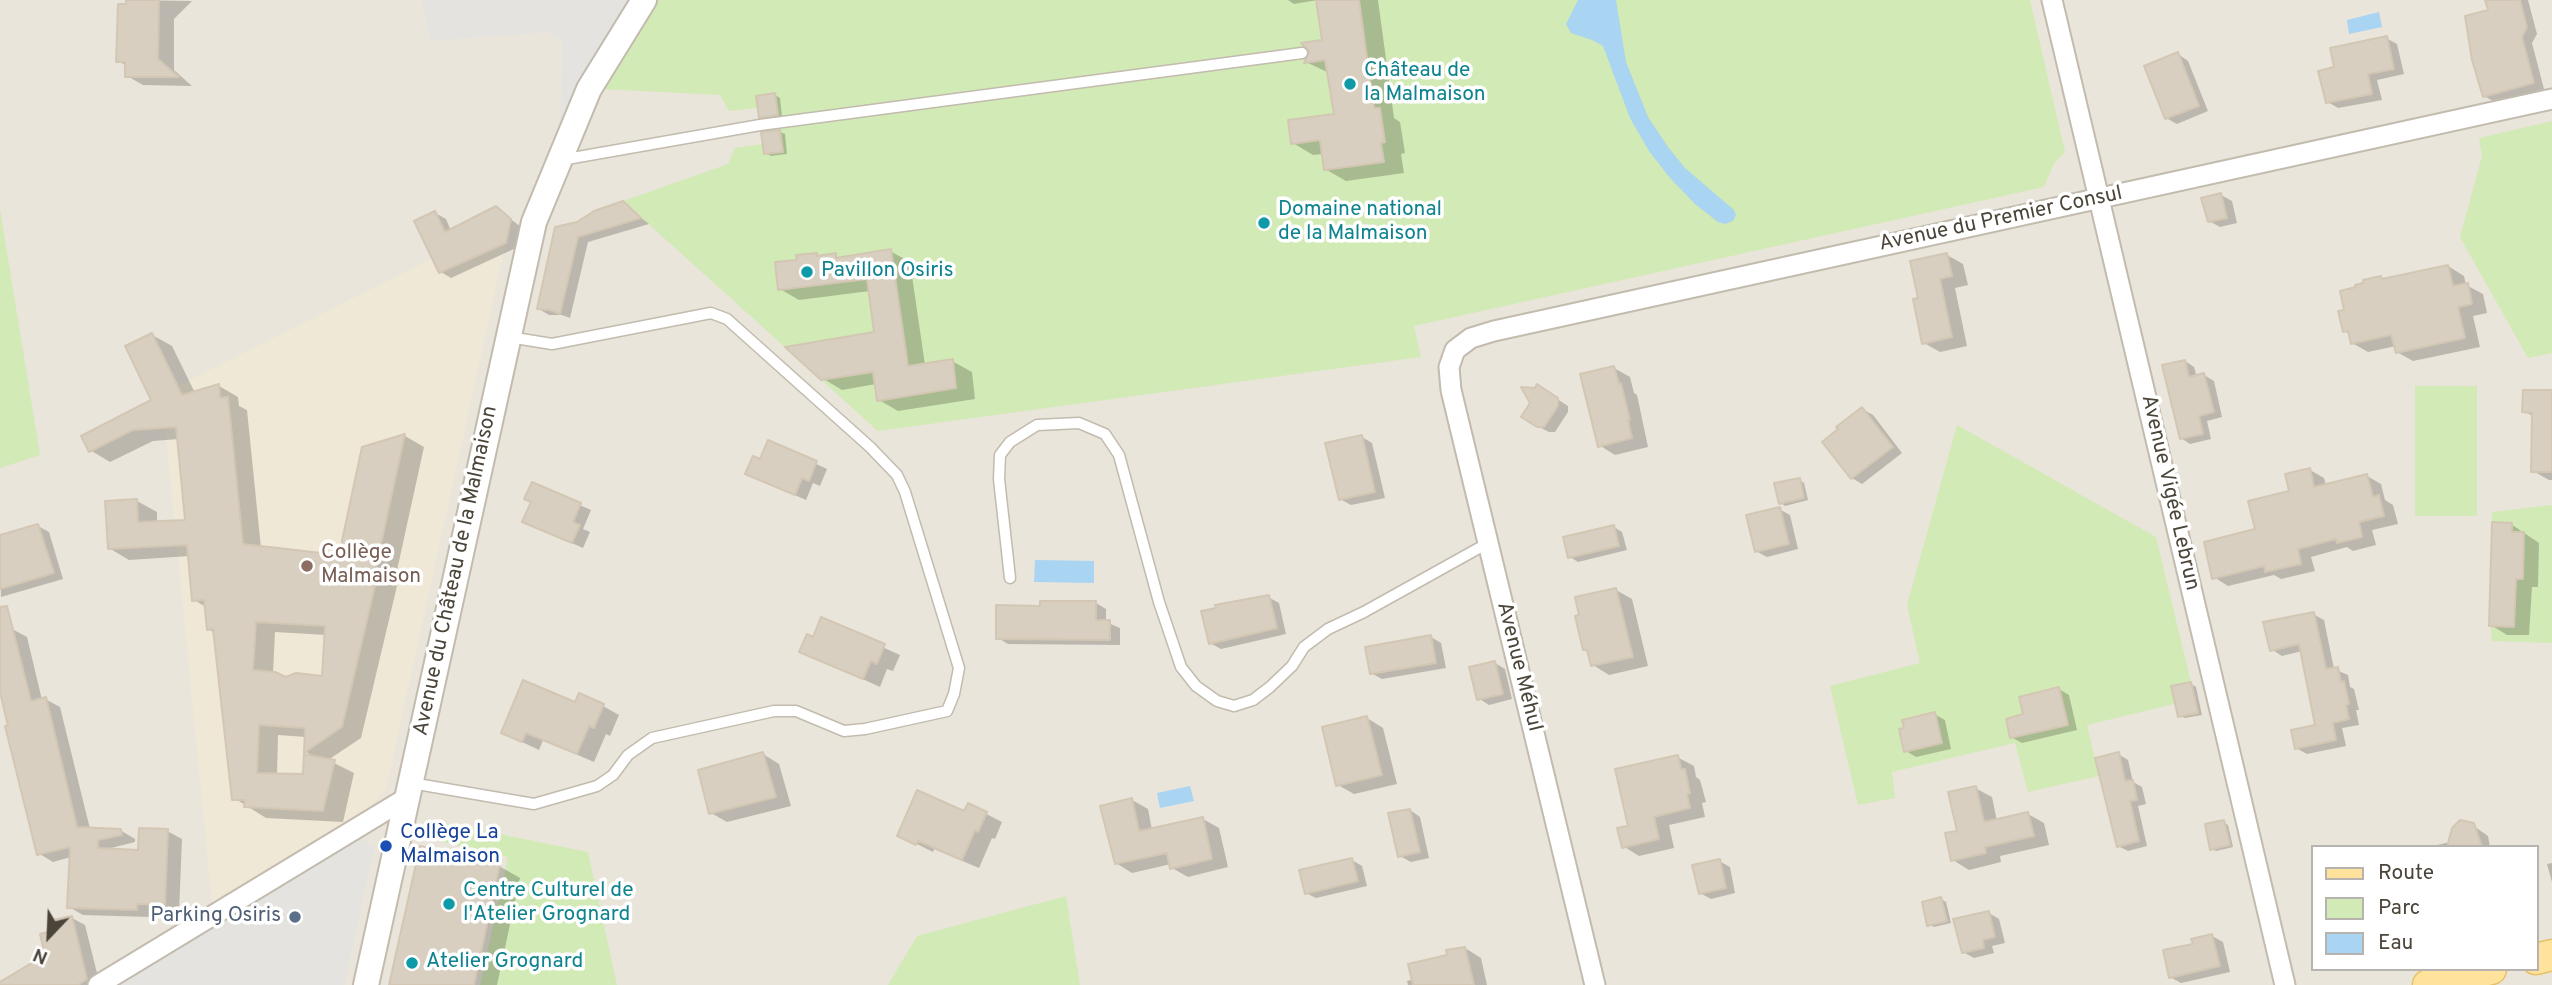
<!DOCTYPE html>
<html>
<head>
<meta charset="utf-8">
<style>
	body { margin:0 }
	#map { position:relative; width:2552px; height:985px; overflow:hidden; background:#f6f3ec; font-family:Overpass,sans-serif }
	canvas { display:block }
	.legend { position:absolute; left:2311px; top:845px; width:228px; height:126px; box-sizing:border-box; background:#fff; border:2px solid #b7b4b0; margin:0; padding:9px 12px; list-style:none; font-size:21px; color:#4b4439 }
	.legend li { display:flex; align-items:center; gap:14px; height:35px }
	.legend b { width:35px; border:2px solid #b7b4b0 }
	.north { position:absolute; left:14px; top:901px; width:70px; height:70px; -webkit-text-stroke:5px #fff; paint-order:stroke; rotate:203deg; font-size:19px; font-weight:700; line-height:28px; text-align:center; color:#4b4439 }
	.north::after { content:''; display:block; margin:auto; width:24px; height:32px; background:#4b4439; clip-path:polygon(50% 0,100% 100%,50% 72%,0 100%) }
</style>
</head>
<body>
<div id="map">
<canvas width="2552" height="985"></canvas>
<ul class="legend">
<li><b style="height:9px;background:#ffe39c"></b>Route</li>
<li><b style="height:19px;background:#d2eab5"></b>Parc</li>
<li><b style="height:19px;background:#a9d4f2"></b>Eau</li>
</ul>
<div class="north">N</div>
</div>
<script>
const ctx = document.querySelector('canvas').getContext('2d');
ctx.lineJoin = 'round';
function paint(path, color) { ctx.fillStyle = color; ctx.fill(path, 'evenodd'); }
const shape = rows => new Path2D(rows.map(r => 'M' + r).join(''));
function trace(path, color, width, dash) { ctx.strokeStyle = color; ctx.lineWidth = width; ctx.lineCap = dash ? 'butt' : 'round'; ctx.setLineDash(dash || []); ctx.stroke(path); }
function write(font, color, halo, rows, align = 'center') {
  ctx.font = font + ' Overpass,sans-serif'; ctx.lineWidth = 7; ctx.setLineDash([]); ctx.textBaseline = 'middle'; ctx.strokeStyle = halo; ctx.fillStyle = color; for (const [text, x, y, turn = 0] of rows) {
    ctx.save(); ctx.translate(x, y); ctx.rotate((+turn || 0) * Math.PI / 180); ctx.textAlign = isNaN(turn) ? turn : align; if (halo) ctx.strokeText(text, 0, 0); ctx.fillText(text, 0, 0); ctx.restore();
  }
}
const residential = shape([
	[0,0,2552,0,2552,985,0,985],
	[2312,847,2536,847,2536,969,2312,969]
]);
const education = shape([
	[511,219,386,789,371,807,212,903,162,394]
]);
const green = shape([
	[657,0,2030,0,2065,152,2054,163,2044,187,1414,326,1421,357,878,431,623,201,728,164,735,148,762,144,757,108,729,111,720,95,601,89],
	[2552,121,2552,353,2528,358,2460,237,2482,156,2479,138],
	[0,209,40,455,0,468],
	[2415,386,2477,386,2477,516,2415,516],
	[1957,425,2156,537,2195,699,2087,725,2099,776,2028,792,2015,743,1892,772,1895,798,1858,805,1830,686,1920,663,1907,605],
	[2552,505,2552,643,2492,641,2490,619,2492,512],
	[425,819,588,852,617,985,480,985,508,857,421,837],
	[1066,896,1080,985,888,985,917,936]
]);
const parking = shape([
	[422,0,631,0,577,88,560,121,563,41,548,32,431,41],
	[360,838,374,848,344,985,117,985]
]);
const water = shape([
	[1578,0,1616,0,1626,62,1648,117,1668,147,1685,168,1734,210,1736,215,1733,221,1725,224,1718,222,1695,204,1670,178,1649,151,1630,118,1603,46,1592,40,1571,33,1566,24],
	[2379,12,2382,27,2349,34,2347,20],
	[1035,560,1094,561,1094,583,1034,582],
	[1190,786,1194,801,1160,808,1157,793]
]);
const shadow = shape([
	[128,0,192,1,174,19,174,70,192,86,143,85,127,76,127,66,118,61],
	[1288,0,1378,0,1394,118,1400,122,1405,153,1401,154,1404,173,1346,181,1325,169,1323,154,1313,155,1293,143,1336,116,1329,73,1306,62,1324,42,1318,0,1294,4],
	[2487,0,2528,0,2537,34,2532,43,2544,89,2495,102,2484,96,2490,11],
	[2386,38,2397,44,2404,74,2377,80,2382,100,2338,108,2328,102,2336,69],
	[2178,54,2188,61,2208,111,2177,124,2166,118],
	[775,95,780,98,782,117,766,119,761,117],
	[780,132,785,134,787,154,771,156,766,153],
	[2221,195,2232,201,2237,223,2220,227,2209,221],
	[622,203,649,224,588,242,570,318,562,315,549,315,539,309,578,224],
	[496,208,521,227,516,248,451,278,441,272,435,213,446,219,451,231],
	[890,251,910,262,925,365,952,361,972,372,975,399,898,411,879,400,876,384,842,390,822,378,876,334,870,291,799,300,780,289,799,261,817,254,821,257,835,255,841,259],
	[1947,255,1963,264,1968,285,1955,288,1967,346,1940,352,1924,343,1920,299],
	[2448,266,2464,276,2466,285,2483,294,2487,313,2473,316,2480,347,2413,361,2397,352,2396,346,2368,352,2352,343,2350,334,2344,331,2346,311,2381,278,2384,280],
	[152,335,172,346,195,393,219,386,238,397,239,406,247,410,261,548,340,557,364,449,405,436,424,447,394,584,397,586,361,738,328,760,354,773,343,822,266,818,234,798,215,633,208,629,206,607,194,600,190,556,129,560,109,548,137,501,157,512,157,523,187,522,179,439,153,441,110,462,90,450,154,401],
	[275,632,326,635,323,677,286,679,273,673],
	[278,735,306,737,306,752,316,758,305,776,277,775],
	[2185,361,2194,367,2197,377,2204,375,2214,381,2222,417,2207,421,2211,439,2190,444,2181,438],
	[1614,368,1630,377,1634,393,1637,395,1648,447,1615,455,1599,445],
	[2552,392,2552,480,2549,480,2533,471,2534,417,2524,411],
	[1548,393,1568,406,1568,412,1555,432,1549,432,1537,426],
	[1862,409,1873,415,1902,453,1862,484,1852,478],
	[1362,437,1372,443,1385,498,1351,505,1340,499],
	[769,442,827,469,820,486,813,483,806,500,747,474,761,461],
	[2310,470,2324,478,2326,486,2367,476,2381,484,2385,500,2393,505,2398,524,2372,530,2376,545,2353,551,2347,547,2311,557,2315,571,2281,579,2274,575,2228,586,2214,577],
	[1799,480,1804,483,1808,500,1785,506,1781,503],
	[532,484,591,510,583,529,590,532,583,548,535,527],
	[1779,509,1790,515,1798,549,1767,557,1756,551],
	[2511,524,2539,543,2538,587,2532,587,2529,635,2507,635,2491,625],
	[38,526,49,532,63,579,1,597,0,537],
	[1614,527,1622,532,1627,550,1578,562,1570,557],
	[1616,590,1632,599,1648,666,1609,675,1593,665,1589,652,1585,649],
	[1268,597,1279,603,1286,634,1221,649,1210,643],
	[1096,603,1106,609,1106,622,1120,628,1120,645,1008,644,998,638,1041,607],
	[2313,614,2324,620,2334,669,2348,675,2350,687,2354,689,2359,710,2356,710,2359,725,2342,728,2346,746,2307,754,2296,748,2317,727,2302,651,2282,656,2271,649],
	[822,620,900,655,893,671,887,669,880,687,801,651,814,639],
	[12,629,27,637,42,700,45,699,60,707,90,829,120,830,135,839,135,842,107,849,140,852,167,831,182,839,179,912,151,911,151,917,83,915,69,907,71,857,53,862,38,853,0,688,0,632],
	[1431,637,1441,643,1446,668,1382,679,1371,673],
	[1495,663,1505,669,1512,699,1489,705,1478,698],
	[2191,684,2196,687,2202,715,2185,718,2180,716],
	[2059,689,2069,695,2077,730,2022,743,2011,737,2025,716],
	[603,706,619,715,610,736,606,734,594,762,543,740,539,750,503,733],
	[1934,714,1945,720,1951,749,1916,757,1906,751],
	[1367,718,1383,728,1397,784,1354,794,1338,785],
	[763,754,779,764,791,806,727,822,711,813],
	[2118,754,2128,760,2133,782,2142,787,2146,804,2138,806,2147,846,2128,851,2118,846],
	[1677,757,1694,766,1696,777,1700,780,1706,802,1702,803,1705,817,1669,825,1674,848,1639,856,1623,846,1630,827],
	[1975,788,1992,797,1997,821,2028,814,2044,823,2049,845,2000,856,2001,862,1969,870,1953,860,1959,832],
	[1132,800,1148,809,1152,830,1203,819,1219,828,1228,867,1188,877,1172,868,1171,864,1132,873,1116,863],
	[969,805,1002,822,995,839,992,838,979,868,934,849,933,852,899,835,965,813],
	[1410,810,1420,817,1429,858,1411,862,1400,856],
	[2223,822,2228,825,2233,847,2216,851,2211,849],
	[2468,822,2488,836,2490,847,2429,847,2450,842],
	[1352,860,1362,866,1367,886,1316,898,1306,893],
	[1719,861,1730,867,1735,893,1711,899,1700,893],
	[2552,863,2552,882,2547,864],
	[499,866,520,878,497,985,391,985],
	[1941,899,1946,902,1951,923,1934,927,1929,924],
	[1989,913,1999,919,2005,943,1992,946,1994,953,1974,958,1963,952],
	[72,918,85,925,100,985,0,985,47,956,58,931],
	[2212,936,2223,942,2230,972,2181,983,2170,977,2195,945],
	[1465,948,1481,958,1487,985,1408,985,1407,981,1414,979]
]);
const building = shape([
	[126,0,159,0,158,59,179,77,125,77,125,62,116,62,118,4,126,4,126,0],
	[1316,0,1359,0,1374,108,1380,108,1385,142,1381,143,1384,162,1324,170,1320,140,1291,144,1288,120,1334,114,1325,60,1304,63,1309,51,1301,43,1322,40,1316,0],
	[2485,0,2520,0,2527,27,2522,37,2534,83,2483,97,2472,60,2465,16,2488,10,2485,0],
	[2387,36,2394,69,2368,74,2372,94,2326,103,2318,71,2334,67,2330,48,2387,36],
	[2178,52,2199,106,2165,119,2144,66,2178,52],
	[775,93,778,115,759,118,756,96,775,93],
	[780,130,783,152,764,154,761,132,780,130],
	[2221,193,2227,218,2208,222,2201,198,2221,193],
	[623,201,641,218,578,237,560,314,550,310,537,309,555,227,577,222,594,211,623,201],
	[496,206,511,219,506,243,439,273,414,221,435,211,445,232,496,206],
	[891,249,908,366,953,359,956,388,877,401,873,372,821,380,785,347,874,332,867,279,778,290,775,262,797,260,796,255,817,253,817,256,836,253,836,258,891,249],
	[1947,253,1952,276,1940,279,1952,337,1922,344,1913,299,1918,298,1910,261,1947,253],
	[2448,265,2453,286,2468,283,2472,304,2458,307,2465,338,2396,353,2391,335,2351,344,2348,331,2343,332,2338,311,2344,310,2340,291,2356,287,2355,285,2363,283,2363,280,2381,276,2382,279,2448,265],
	[152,333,182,395,219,384,220,398,228,397,243,544,339,555,362,447,405,434,375,572,378,573,342,727,304,753,305,728,259,725,257,773,303,774,304,754,335,760,323,811,244,807,245,800,232,800,213,629,207,630,204,600,192,601,187,545,108,549,105,501,137,499,138,522,185,520,176,427,133,430,89,452,81,436,151,400,125,346,152,333],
	[256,622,325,626,322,676,296,673,286,677,275,672,253,670,256,622],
	[2185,360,2189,377,2204,373,2214,412,2199,416,2203,434,2180,439,2162,365,2185,360],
	[1614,366,1619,384,1621,383,1630,420,1628,420,1632,438,1598,447,1580,374,1614,366],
	[1537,384,1558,398,1558,406,1544,427,1537,427,1521,417,1530,403,1521,387,1535,388,1537,384],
	[2523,390,2552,390,2552,472,2531,472,2532,413,2522,412,2523,390],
	[1862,407,1893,447,1851,479,1822,442,1838,429,1836,427,1862,407],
	[1362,435,1375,492,1339,500,1325,443,1362,435],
	[768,440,817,461,809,481,802,478,795,495,745,474,753,456,760,459,768,440],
	[2310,468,2314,487,2367,474,2373,497,2379,495,2384,516,2359,522,2362,537,2337,543,2336,539,2298,549,2301,564,2265,572,2264,566,2212,579,2204,542,2255,529,2248,501,2289,491,2285,474,2310,468],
	[1800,478,1804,498,1779,504,1774,483,1800,478],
	[532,482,581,503,573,522,580,525,572,543,522,522,531,502,524,499,532,482],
	[1780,507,1789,544,1755,552,1746,515,1780,507],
	[2492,522,2512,523,2512,532,2524,532,2523,579,2516,579,2514,627,2489,626,2492,522],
	[38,524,54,573,0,589,0,535,38,524],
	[1614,525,1619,546,1568,558,1563,537,1614,525],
	[1616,588,1633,657,1591,666,1587,650,1583,650,1575,616,1579,615,1575,597,1616,588],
	[1269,595,1277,628,1209,644,1201,611,1216,608,1215,605,1269,595],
	[1040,601,1096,601,1096,620,1110,620,1110,640,996,639,996,605,1040,606,1040,601],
	[7,606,31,701,46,697,77,827,121,829,122,835,98,840,98,848,138,850,139,828,168,829,165,905,137,904,137,910,67,908,70,847,37,855,5,726,8,726,0,692,0,607,7,606],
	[2314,612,2326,669,2338,667,2341,682,2344,681,2349,704,2346,705,2349,719,2333,723,2336,740,2295,749,2291,730,2315,725,2299,644,2270,651,2263,622,2314,612],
	[821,617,885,644,877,664,871,661,863,679,799,652,807,634,813,637,821,617],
	[1431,635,1436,663,1370,674,1365,647,1431,635],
	[1495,661,1503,694,1477,700,1469,667,1495,661],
	[523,680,575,702,579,693,604,704,594,728,589,726,577,754,526,733,522,742,501,733,523,680],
	[2191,682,2198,713,2178,717,2171,686,2191,682],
	[2059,687,2068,725,2010,738,2006,719,2023,714,2019,697,2059,687],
	[1935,712,1942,743,1904,752,1899,729,1904,728,1902,720,1935,712],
	[1367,716,1382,775,1336,786,1322,727,1367,716],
	[763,752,776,797,709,814,698,770,763,752],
	[2119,752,2125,781,2133,780,2137,800,2130,801,2139,841,2117,847,2095,758,2119,752],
	[1678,755,1681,769,1685,769,1690,793,1687,794,1690,808,1654,817,1659,839,1622,848,1617,828,1628,826,1615,769,1678,755],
	[1976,786,1984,822,2028,812,2034,836,1985,847,1986,853,1951,861,1945,833,1957,831,1948,792,1976,786],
	[917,790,964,811,968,803,987,812,978,832,975,830,962,860,918,841,916,845,897,836,917,790],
	[1132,798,1139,831,1203,817,1212,859,1170,869,1167,853,1115,864,1100,806,1132,798],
	[1410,809,1420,852,1398,857,1388,813,1410,809],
	[2224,820,2230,845,2210,850,2205,824,2224,820],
	[2460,820,2474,823,2482,847,2447,847,2452,828,2460,820],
	[420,846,500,864,474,985,389,985,420,846],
	[1352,858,1358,881,1305,894,1299,870,1352,858],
	[1720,859,1726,888,1699,894,1692,865,1720,859],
	[1941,897,1947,921,1927,926,1922,902,1941,897],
	[1989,911,1995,937,1983,940,1984,948,1962,953,1953,919,1989,911],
	[72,916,87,979,78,985,0,985,0,982,45,955,40,934,56,930,53,920,72,916],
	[2212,934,2220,966,2169,978,2163,950,2193,944,2191,939,2212,934],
	[1465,947,1474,985,1413,985,1408,964,1447,955,1446,950,1465,947]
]);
const service = shape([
	[561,160,760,125,1302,53],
	[1010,578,999,479,1000,455,1010,442,1037,425,1079,423,1105,434,1119,455,1159,602,1181,667,1196,686,1217,701,1234,706,1253,700,1270,687,1292,666,1304,647,1328,629,1364,612,1488,543],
	[411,783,534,804,597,786,613,775,628,755,652,738,774,711,796,711,844,731,865,729,947,711,954,694,959,668,905,492,897,475,870,447,727,319,711,313,552,344,509,337]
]);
const minor = shape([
	[2052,0,2285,985],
	[98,985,408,797],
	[1595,985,1451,390,1449,367,1455,350,1471,338,1494,331,2552,99]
]);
const tertiary = shape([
	[366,985,534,222,589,89,644,0]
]);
const primary = shape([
	[2536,959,2552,955],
	[2428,985,2491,969]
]);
const markers = [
	[1350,84,7,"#0f9aa8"],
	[1264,223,7,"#0f9aa8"],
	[807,272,7,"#0f9aa8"],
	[307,566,7,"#8d6e63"],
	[386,846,7,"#1a4fb4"],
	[449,904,7,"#0f9aa8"],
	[295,917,7,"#5c6f8a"],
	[412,963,7,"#0f9aa8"]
];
const cultureNames = [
	["Château de",1364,72],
	["la Malmaison",1364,96],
	["Domaine national",1278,211],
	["de la Malmaison",1278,235],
	["Pavillon Osiris",821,272],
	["Centre Culturel de",463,892],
	["l'Atelier Grognard",463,916],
	["Atelier Grognard",426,963]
];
const streetNames = [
	["Avenue du Premier Consul",2001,220,-12],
	["Avenue Vigée Lebrun",2169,493,77],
	["Avenue du Château de la Malmaison",457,571,-78],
	["Avenue Méhul",1518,667,76]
];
const educationNames = [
	["Collège",321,554],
	["Malmaison",321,578]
];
const transitNames = [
	["Collège La",400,834],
	["Malmaison",400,858]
];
const serviceNames = [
	["Parking Osiris",281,917]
];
paint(residential, '#eae5da');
paint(education, '#efe8d6');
paint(green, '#d2eab5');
paint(parking, '#e5e3e0');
paint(water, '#a9d4f2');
paint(shadow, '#0003');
paint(building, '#d8cfc1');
trace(building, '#d3c7b4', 2);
trace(service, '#c2bbae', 13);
trace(minor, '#c2bbae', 23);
trace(tertiary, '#c2bbae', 28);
trace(primary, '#e6c16a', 33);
trace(service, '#fff', 10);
trace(minor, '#fff', 19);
trace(tertiary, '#fff', 24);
trace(primary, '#ffe39c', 30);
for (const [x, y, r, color] of markers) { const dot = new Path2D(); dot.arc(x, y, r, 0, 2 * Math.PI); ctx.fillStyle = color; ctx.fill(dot); trace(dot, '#fff', 2.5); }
write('21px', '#0d838f', '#fff', cultureNames, 'left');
write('21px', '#4b4439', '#fff', streetNames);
write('21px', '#785e54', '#fff', educationNames, 'left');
write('21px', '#164399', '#fff', transitNames, 'left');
write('21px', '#4e5e75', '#fff', serviceNames, 'right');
</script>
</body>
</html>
